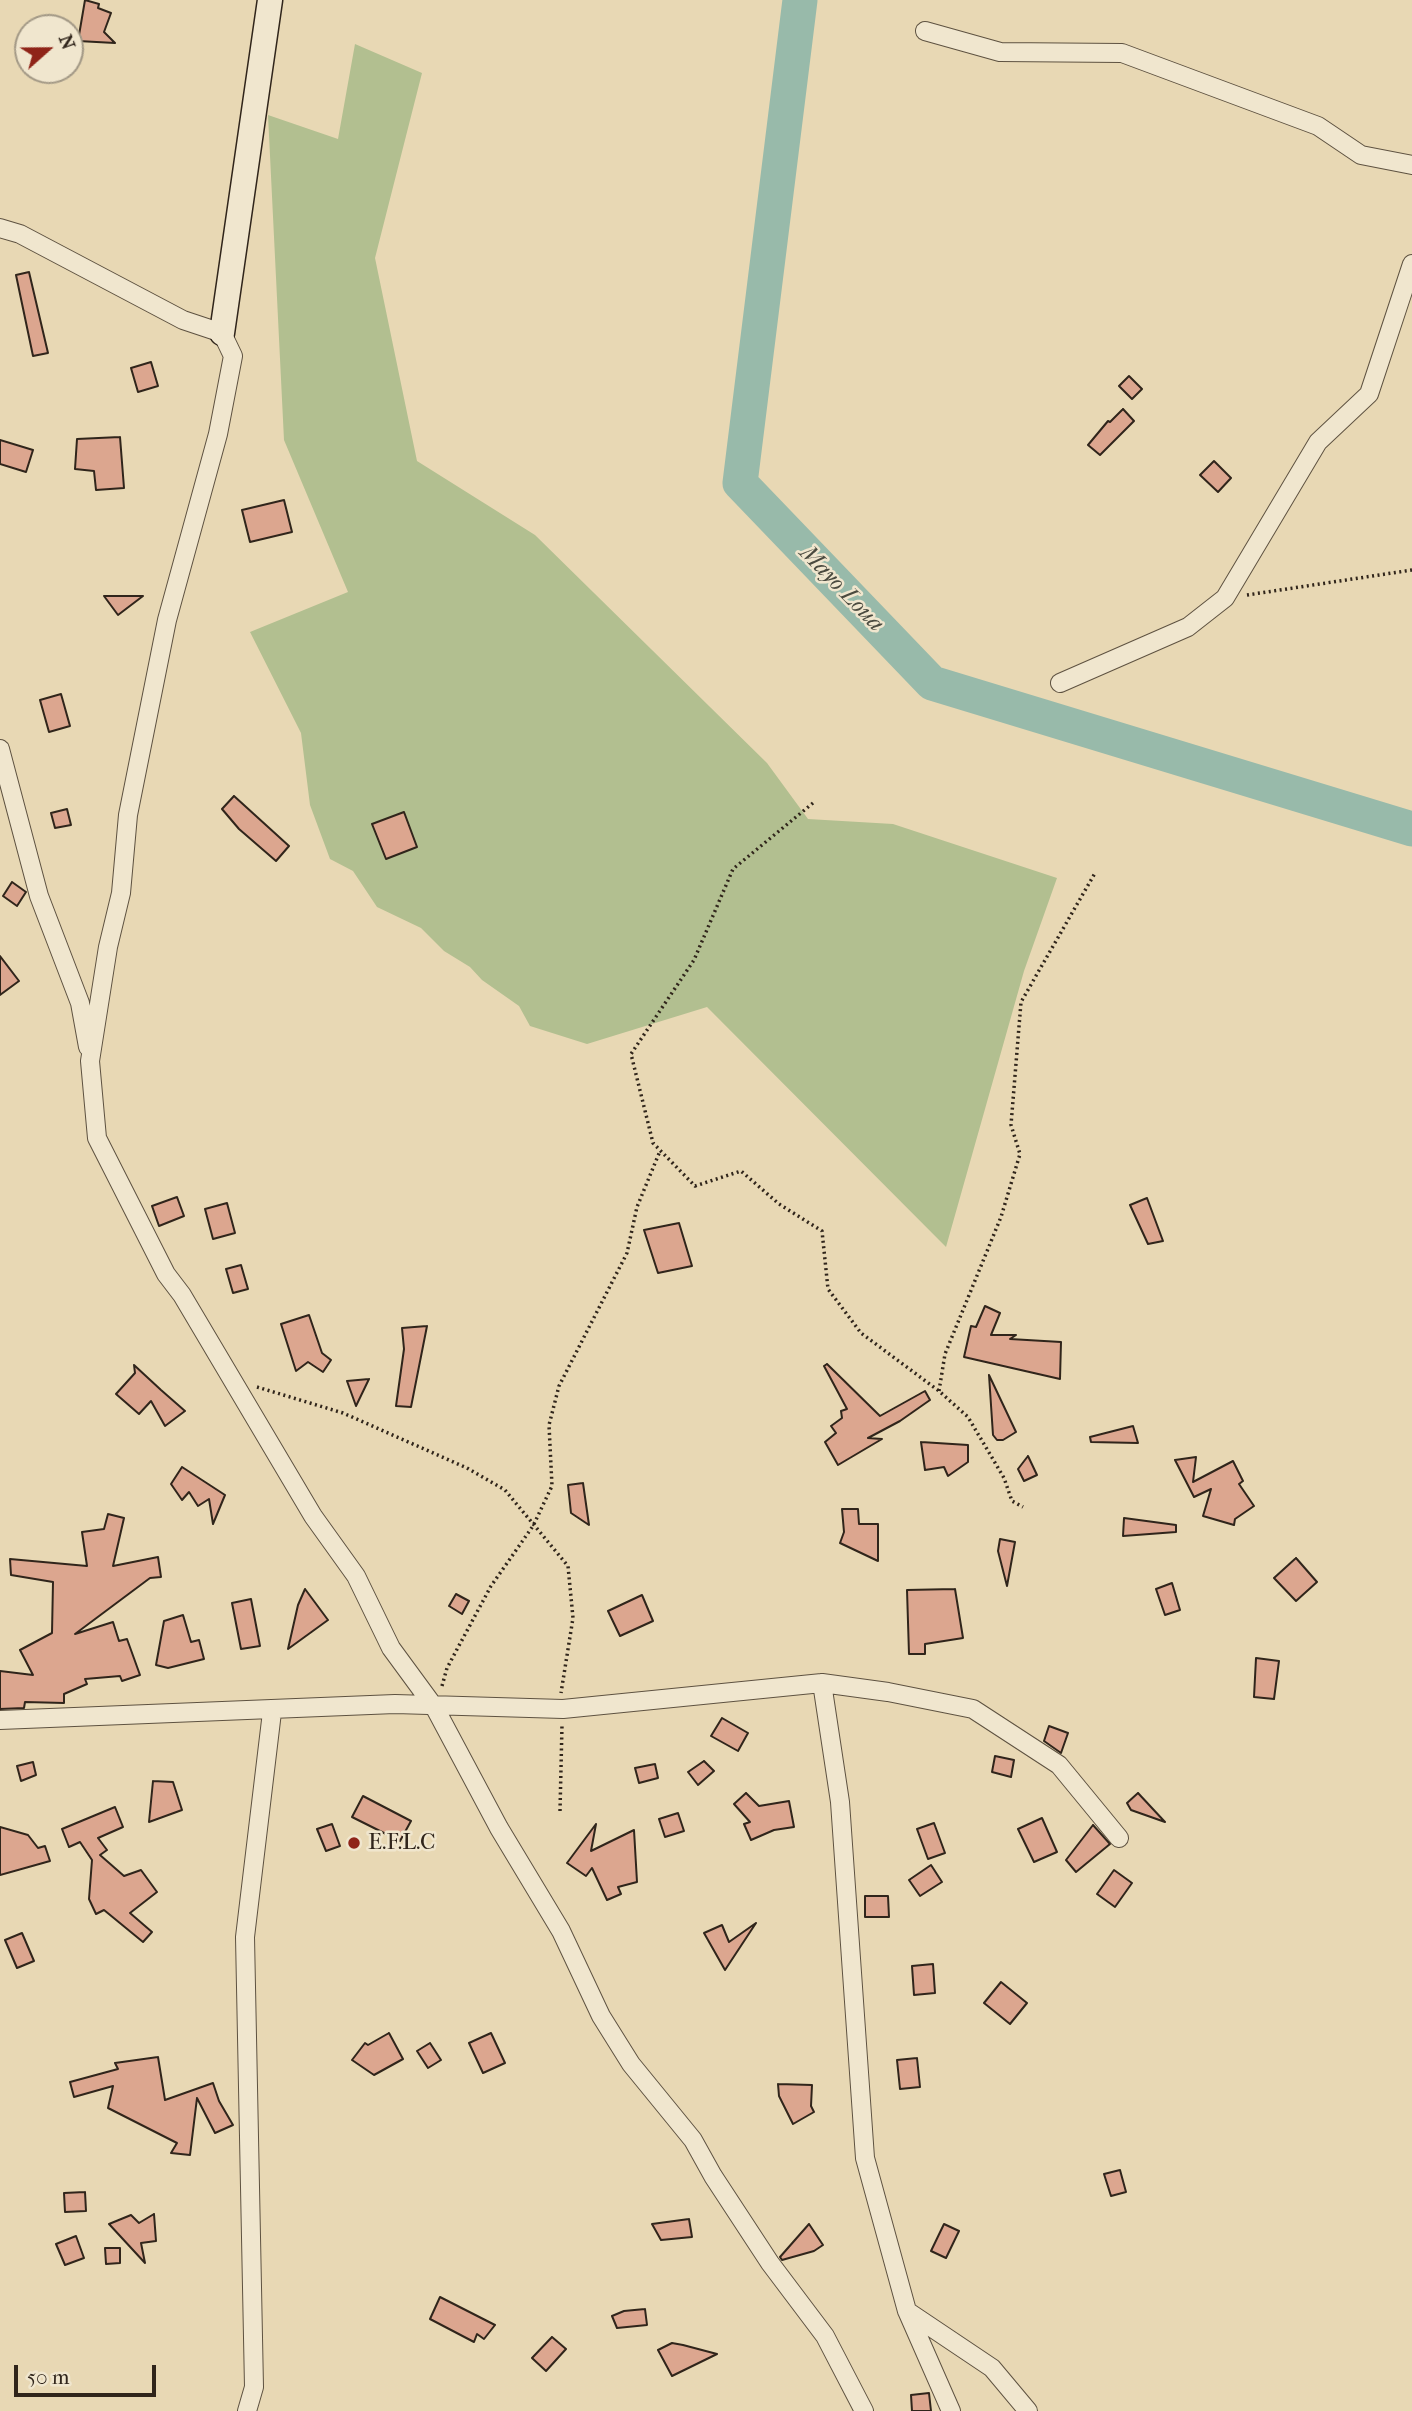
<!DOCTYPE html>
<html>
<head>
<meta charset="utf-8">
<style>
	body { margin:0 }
	#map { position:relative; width:1412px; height:2411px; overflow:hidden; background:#e8d8b4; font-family:"IM FELL French Canon",serif }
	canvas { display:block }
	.north { position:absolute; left:14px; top:14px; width:70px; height:70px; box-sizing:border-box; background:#f0e6ce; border:2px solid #a39986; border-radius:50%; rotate:69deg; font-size:19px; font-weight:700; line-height:28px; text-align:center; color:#30251b }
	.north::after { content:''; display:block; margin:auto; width:24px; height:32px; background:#8f2418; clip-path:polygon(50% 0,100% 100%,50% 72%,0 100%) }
	.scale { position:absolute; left:14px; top:2365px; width:142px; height:32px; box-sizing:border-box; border:4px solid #30251b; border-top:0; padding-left:9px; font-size:21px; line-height:24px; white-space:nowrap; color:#30251b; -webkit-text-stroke:5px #f0e6ce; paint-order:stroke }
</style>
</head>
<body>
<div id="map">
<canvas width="1412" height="2411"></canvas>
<div class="north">N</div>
<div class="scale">50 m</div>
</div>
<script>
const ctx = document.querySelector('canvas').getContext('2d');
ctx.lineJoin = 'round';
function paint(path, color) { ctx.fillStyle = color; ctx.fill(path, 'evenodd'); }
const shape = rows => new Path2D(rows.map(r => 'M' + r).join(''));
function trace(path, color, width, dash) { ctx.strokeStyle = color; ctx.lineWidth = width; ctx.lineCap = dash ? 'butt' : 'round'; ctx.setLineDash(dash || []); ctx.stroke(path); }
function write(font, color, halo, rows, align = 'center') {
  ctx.font = font + ' "IM FELL French Canon",serif'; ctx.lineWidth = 5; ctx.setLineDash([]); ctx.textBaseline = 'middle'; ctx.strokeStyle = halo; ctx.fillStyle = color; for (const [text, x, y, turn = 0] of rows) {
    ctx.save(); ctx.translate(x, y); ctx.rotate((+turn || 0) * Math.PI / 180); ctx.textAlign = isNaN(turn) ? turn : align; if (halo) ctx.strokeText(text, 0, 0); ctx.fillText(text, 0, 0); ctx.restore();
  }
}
const green = shape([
	[355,44,422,73,375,258,417,461,535,535,767,763,808,819,893,824,1057,878,1024,971,946,1247,707,1007,587,1044,530,1026,519,1006,482,980,470,967,444,951,421,928,377,907,353,871,330,859,310,805,301,733,250,632,348,592,284,440,268,115,338,139]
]);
const river = shape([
	[800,0,740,483,932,683,1412,829]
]);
const building = shape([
	[85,0,99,4,98,8,111,13,104,32,115,43,78,41,85,0],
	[29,272,48,353,33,356,16,275,29,272],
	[151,362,158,386,138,392,131,368,151,362],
	[1129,376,1142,389,1132,399,1119,386,1129,376],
	[1123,409,1134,421,1100,455,1088,445,1108,421,1110,422,1123,409],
	[120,437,124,488,96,490,94,471,75,469,77,439,120,437],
	[0,440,33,450,26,472,0,464,0,440],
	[1214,461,1231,478,1218,492,1200,475,1214,461],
	[284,500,292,532,250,542,242,510,284,500],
	[104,596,143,596,118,615,104,596],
	[61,694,70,726,49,732,40,700,61,694],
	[234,796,289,846,276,861,239,829,222,809,234,796],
	[67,809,71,825,55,828,51,813,67,809],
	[404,812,417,847,386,859,372,824,404,812],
	[12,882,26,892,17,906,3,896,12,882],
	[0,956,19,981,0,995,0,956],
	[177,1197,184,1216,159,1226,152,1206,177,1197],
	[1147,1198,1163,1241,1148,1244,1130,1205,1147,1198],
	[227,1203,235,1233,213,1239,205,1209,227,1203],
	[679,1223,692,1266,658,1273,644,1230,679,1223],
	[241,1265,248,1289,233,1293,226,1269,241,1265],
	[985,1306,1000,1313,991,1335,1016,1335,1010,1339,1061,1342,1060,1379,964,1357,971,1326,976,1327,985,1306],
	[309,1315,322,1353,331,1360,323,1372,308,1362,296,1371,281,1324,309,1315],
	[427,1326,411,1407,396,1406,404,1349,402,1328,427,1326],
	[827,1364,880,1416,925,1391,930,1400,900,1421,868,1438,882,1439,838,1465,825,1442,836,1433,831,1426,842,1418,841,1411,847,1409,824,1366,827,1364],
	[134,1365,161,1390,185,1411,165,1426,151,1401,139,1414,116,1394,135,1373,134,1365],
	[989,1375,1016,1432,1003,1440,997,1440,993,1435,989,1375],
	[369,1379,356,1406,347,1381,369,1379],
	[1133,1426,1138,1443,1091,1442,1090,1437,1133,1426],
	[921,1442,968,1445,968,1462,948,1476,944,1467,925,1470,921,1442],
	[1028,1456,1037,1475,1024,1481,1018,1469,1028,1456],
	[1196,1457,1193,1482,1233,1461,1243,1481,1239,1484,1254,1506,1235,1519,1234,1525,1203,1516,1211,1489,1194,1497,1175,1460,1196,1457],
	[182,1467,225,1495,213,1524,209,1499,198,1506,189,1492,182,1500,171,1484,182,1467],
	[583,1483,589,1525,571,1513,568,1485,583,1483],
	[842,1509,858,1509,859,1524,878,1524,878,1561,840,1543,844,1532,842,1509],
	[108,1514,124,1518,113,1566,158,1557,161,1577,150,1578,75,1634,113,1622,119,1641,127,1639,140,1675,122,1681,120,1676,85,1679,87,1684,64,1694,64,1703,25,1702,24,1708,0,1709,0,1671,33,1675,20,1650,52,1633,53,1582,11,1575,10,1559,87,1566,82,1532,104,1529,108,1514],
	[1124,1518,1176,1525,1176,1532,1123,1536,1124,1518],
	[1000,1539,1015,1542,1007,1586,998,1551,1000,1539],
	[1296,1558,1317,1582,1296,1601,1274,1578,1296,1558],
	[1172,1583,1180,1610,1165,1615,1156,1589,1172,1583],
	[305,1589,328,1620,288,1649,298,1605,305,1589],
	[955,1589,963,1638,925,1644,925,1654,909,1654,907,1590,955,1589],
	[456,1594,469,1601,462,1614,449,1606,456,1594],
	[642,1595,653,1621,620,1636,608,1611,642,1595],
	[251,1599,260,1646,241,1649,232,1603,251,1599],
	[183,1615,191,1642,199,1640,204,1659,168,1668,156,1665,164,1621,183,1615],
	[1256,1658,1279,1661,1274,1699,1254,1697,1256,1658],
	[722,1718,748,1733,738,1751,711,1736,722,1718],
	[1049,1726,1068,1733,1061,1753,1044,1741,1049,1726],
	[995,1756,1014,1760,1011,1777,992,1772,995,1756],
	[704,1761,714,1771,698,1785,688,1772,704,1761],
	[33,1762,36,1775,21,1781,17,1766,33,1762],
	[655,1764,658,1778,639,1783,635,1768,655,1764],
	[153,1781,173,1782,182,1810,149,1822,153,1781],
	[746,1793,759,1806,789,1801,794,1827,774,1830,751,1840,744,1824,750,1822,734,1804,746,1793],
	[1138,1793,1165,1822,1131,1810,1127,1803,1138,1793],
	[363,1796,411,1821,400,1841,352,1817,363,1796],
	[115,1807,123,1827,98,1838,107,1850,100,1855,124,1876,141,1870,157,1892,130,1913,152,1932,143,1942,104,1910,96,1914,89,1899,92,1860,80,1842,69,1847,62,1829,115,1807],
	[678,1813,684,1831,665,1837,659,1819,678,1813],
	[1042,1818,1057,1852,1034,1862,1018,1829,1042,1818],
	[934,1823,945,1853,928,1859,917,1829,934,1823],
	[332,1824,340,1846,326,1851,317,1829,332,1824],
	[596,1824,591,1851,634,1830,637,1882,618,1887,621,1894,607,1900,592,1868,586,1876,567,1863,596,1824],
	[1093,1825,1110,1844,1076,1872,1066,1860,1093,1825],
	[0,1827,28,1835,38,1848,45,1846,50,1861,0,1875,0,1827],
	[931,1865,942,1882,920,1896,909,1880,931,1865],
	[1114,1870,1132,1883,1115,1907,1097,1894,1114,1870],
	[865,1896,888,1896,889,1917,865,1917,865,1896],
	[756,1923,725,1970,704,1933,722,1925,729,1942,756,1923],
	[22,1933,34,1961,17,1968,5,1940,22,1933],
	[933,1964,935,1993,914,1995,912,1966,933,1964],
	[1001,1982,1027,2003,1010,2024,984,2003,1001,1982],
	[389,2033,403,2059,374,2075,352,2060,365,2043,368,2045,389,2033],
	[491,2033,505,2063,483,2073,469,2043,491,2033],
	[430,2043,441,2060,428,2068,417,2051,430,2043],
	[158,2057,165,2100,213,2083,219,2101,233,2125,215,2133,197,2098,190,2155,171,2153,177,2143,108,2108,113,2086,74,2097,70,2082,118,2069,115,2063,158,2057],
	[917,2058,920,2087,900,2089,897,2060,917,2058],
	[778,2084,812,2085,811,2106,814,2112,793,2124,779,2096,778,2084],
	[1120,2170,1126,2192,1111,2196,1104,2174,1120,2170],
	[85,2192,86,2211,65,2212,64,2193,85,2192],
	[154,2214,156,2241,141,2243,145,2263,109,2224,131,2215,139,2223,154,2214],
	[689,2219,692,2237,661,2240,652,2224,689,2219],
	[809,2224,823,2245,814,2251,782,2260,780,2257,809,2224],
	[944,2224,959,2231,946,2258,931,2251,944,2224],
	[76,2236,84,2258,65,2265,56,2244,76,2236],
	[105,2248,120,2248,120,2263,106,2264,105,2248],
	[440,2297,495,2325,484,2339,477,2334,474,2342,430,2319,440,2297],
	[645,2309,647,2325,617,2328,612,2316,624,2311,645,2309],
	[552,2337,566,2349,546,2371,532,2358,552,2337],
	[672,2343,683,2345,717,2354,672,2376,658,2350,672,2343],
	[929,2393,931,2411,912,2411,911,2395,929,2393]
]);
const path = shape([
	[1247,595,1412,570],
	[813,803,733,869,694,960,631,1054,653,1143,695,1186,741,1171,779,1204,822,1231,828,1289,861,1333,939,1391,968,1417,1004,1478,1012,1501,1023,1507],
	[257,1387,343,1413,467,1468,505,1490,568,1566,573,1618,561,1693],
	[939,1391,945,1354,1001,1217,1020,1154,1011,1125,1021,1002,1095,873],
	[442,1686,447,1668,491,1586,533,1526,552,1486,549,1425,559,1386,627,1253,637,1207,660,1151],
	[560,1811,562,1725]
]);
const minor = shape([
	[925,31,1000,52,1122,53,1318,126,1361,155,1412,165],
	[0,228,20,234,183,320,222,333,233,356,218,434,167,620,128,815,121,893,108,947,90,1061,97,1138,166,1274,182,1295,313,1516,356,1576,391,1648,435,1708,499,1828,561,1931,601,2016,631,2064,693,2140,713,2176,770,2263,825,2336,864,2411],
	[1060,683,1188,627,1225,598,1318,442,1369,394,1412,264],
	[0,749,39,896,80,1003,88,1047],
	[822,1683,840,1802,865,2158,907,2311,951,2411],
	[0,1720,395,1704,563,1709,822,1683,888,1692,973,1709,1059,1765,1119,1838],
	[907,2311,992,2368,1028,2411],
	[247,2411,254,2387,245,1937,272,1712]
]);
const secondary = shape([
	[222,333,270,0]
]);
const markers = [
	[354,1843,7,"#8f2418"]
];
const poiNames = [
	["E.F.L.C",368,1843]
];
const waterNames = [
	["Mayo Loua",841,589,46]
];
paint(green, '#b2bf90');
trace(river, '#98baaa', 35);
paint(building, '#dca68f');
trace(building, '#30251b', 2);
trace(minor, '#5e5241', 20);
trace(secondary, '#30251b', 27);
trace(path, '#30251b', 3.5, [2, 3.5]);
trace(minor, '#f0e6ce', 18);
trace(secondary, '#f0e6ce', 24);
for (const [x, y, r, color] of markers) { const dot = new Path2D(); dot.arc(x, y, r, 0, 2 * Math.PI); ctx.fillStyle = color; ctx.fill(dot); trace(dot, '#f0e6ce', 2.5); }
write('23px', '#30251b', '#f0e6ce', poiNames, 'left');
write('italic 24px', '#4a4a3f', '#f0e6ce', waterNames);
</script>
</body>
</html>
